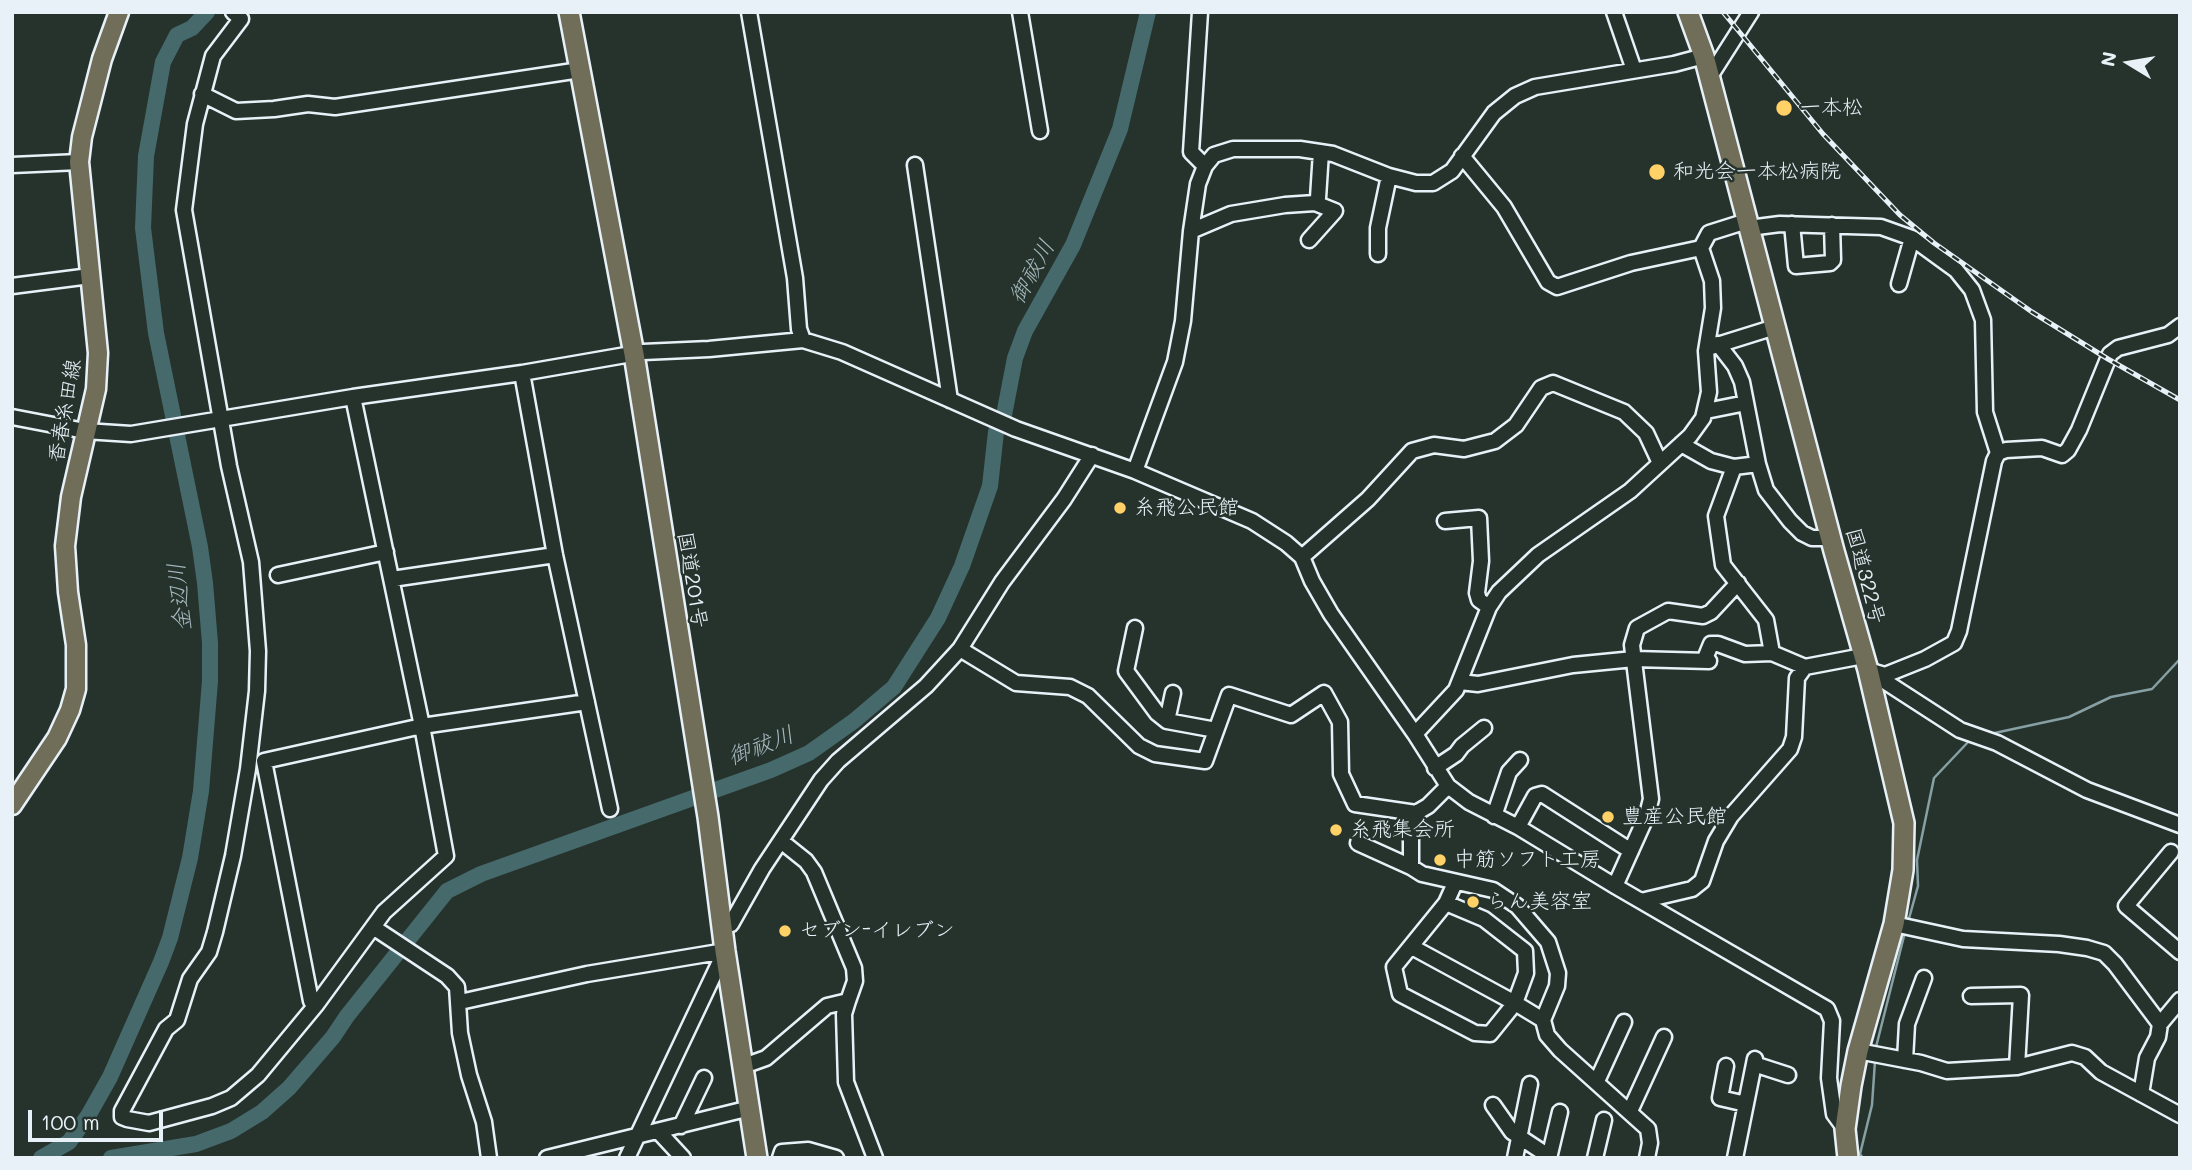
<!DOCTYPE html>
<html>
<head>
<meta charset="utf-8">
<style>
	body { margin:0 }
	#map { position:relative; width:2192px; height:1170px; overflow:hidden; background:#26332d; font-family:Mali,sans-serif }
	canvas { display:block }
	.frame { position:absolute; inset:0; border:14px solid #e8f1f8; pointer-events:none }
	.north { position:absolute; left:2094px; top:28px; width:70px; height:70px; -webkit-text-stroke:5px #26332d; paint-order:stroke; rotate:281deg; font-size:19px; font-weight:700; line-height:28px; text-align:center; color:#e8f1f8 }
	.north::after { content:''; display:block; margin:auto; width:24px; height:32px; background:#e8f1f8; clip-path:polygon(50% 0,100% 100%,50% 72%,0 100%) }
	.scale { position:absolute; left:28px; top:1110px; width:135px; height:32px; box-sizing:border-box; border:4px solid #e8f1f8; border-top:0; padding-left:9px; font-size:21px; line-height:24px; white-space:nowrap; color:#e8f1f8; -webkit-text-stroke:5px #26332d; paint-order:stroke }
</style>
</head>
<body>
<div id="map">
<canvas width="2192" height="1170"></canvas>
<div class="frame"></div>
<div class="north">N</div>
<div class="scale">100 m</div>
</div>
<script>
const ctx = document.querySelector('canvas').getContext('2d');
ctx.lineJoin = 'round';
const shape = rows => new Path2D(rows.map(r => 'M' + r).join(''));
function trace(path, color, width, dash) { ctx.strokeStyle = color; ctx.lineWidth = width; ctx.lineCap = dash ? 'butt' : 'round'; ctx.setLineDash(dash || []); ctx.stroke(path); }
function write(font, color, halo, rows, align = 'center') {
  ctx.font = font + ' Mali,"Klee One",sans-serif'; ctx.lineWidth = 5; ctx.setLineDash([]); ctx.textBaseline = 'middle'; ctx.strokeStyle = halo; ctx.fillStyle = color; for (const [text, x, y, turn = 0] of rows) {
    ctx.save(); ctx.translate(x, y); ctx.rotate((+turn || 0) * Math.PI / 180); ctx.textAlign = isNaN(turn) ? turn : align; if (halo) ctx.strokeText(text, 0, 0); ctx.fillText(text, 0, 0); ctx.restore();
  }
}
const stream = shape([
	[1990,734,2069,717,2111,697,2152,689,2180,659],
	[1908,922,1918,886,1917,860,1934,778,1970,740],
	[1875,1051,1905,932],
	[1863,1158,1860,1154,1872,1105,1875,1061]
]);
const river = shape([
	[41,1158,69,1142,88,1116,110,1077,161,962,170,938,190,858,201,791,210,681,210,643,205,583,200,547,156,333,143,228,146,156,163,62,177,35,192,28,207,12],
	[111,1158,196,1144,231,1131,262,1112,289,1088,333,1037,347,1016,447,891,481,874,771,770,809,753,854,721,894,687,938,618,962,566,990,486,996,432,1004,415,1015,358,1025,331,1073,245,1120,129,1148,12]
]);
const minor = shape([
	[233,12,241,19,213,56,195,124,184,210,229,466,251,562,258,651,257,691,248,769,233,856,215,932,209,952,190,979,177,1020,166,1029,122,1111,122,1117,127,1119,149,1123,212,1106,231,1098,258,1075,316,1005,384,912,446,856,422,726,353,397],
	[749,12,795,278,799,329,803,340],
	[1020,12,1040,131],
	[1200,12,1191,152,1205,166],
	[1614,12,1634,70],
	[1709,78,1751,12],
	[202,94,236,111,274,109,308,104,335,107,580,70],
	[1462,156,1504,207,1548,282,1557,287,1631,263,1701,248,1709,233,1747,221],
	[12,165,79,162],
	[915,165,950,400],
	[1792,224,1796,266,1830,263,1833,260,1832,225],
	[1749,228,1780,224,1881,227,1912,238,1956,270,1972,290,1983,320,1985,412,1998,453],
	[1191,231,1231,214,1285,205,1315,203,1318,198,1321,152],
	[1309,240,1335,211,1315,203],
	[1378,254,1378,228,1389,176],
	[1899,284,1912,238],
	[12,286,90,276],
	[1718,344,1735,366,1742,382,1758,464,1734,467],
	[1711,347,1775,327],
	[522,373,555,555,610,809],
	[1706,411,1746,403],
	[12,417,85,431,131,434,353,397,522,373,643,352,709,349,803,340,842,352,1016,429,1135,471,1217,506,1252,521,1286,543,1302,557,1312,581,1331,614,1415,734,1448,786,1469,802,1518,827,1615,886,1827,1009,1832,1021,1829,1078,1834,1114,1845,1129],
	[1681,444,1711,461,1734,467,1716,516,1723,565,1766,620,1772,653,1805,667],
	[1758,464,1766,490,1790,521,1802,533,1812,538,1831,538],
	[1135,471,1175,362,1183,321,1191,231,1198,184,1205,166,1214,155,1233,149,1300,149,1333,154,1389,176,1416,183,1433,183,1452,171,1494,113,1515,96,1535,87,1674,64,1704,56],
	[1445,521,1479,518,1481,561,1477,593,1479,600,1489,607],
	[1302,557,1368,499,1412,451,1434,445,1464,449,1495,441,1516,425,1541,388,1553,383,1624,412,1646,433,1660,463],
	[278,575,386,552],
	[392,579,555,555],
	[1135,628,1126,671,1157,713,1167,721,1216,730],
	[960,649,1016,683,1070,687,1088,696,1139,746,1155,754,1205,761,1229,695,1291,715,1324,693,1340,722,1341,774,1355,804,1416,813],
	[1704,661,1711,644,1718,644,1745,654,1772,653],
	[1868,670,1885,675,1925,659,1954,643,1959,631,1994,461,1998,453,2006,450,2042,448,2062,455,2068,450,2079,430,2110,354,2118,348,2168,335,2180,326],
	[1875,675,1960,730,1997,743,2087,790,2180,825],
	[1460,682,1478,684,1573,665,1634,659,1709,661],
	[1167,721,1173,693],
	[1415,734,1456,690,1489,607,1499,592,1538,555,1630,491,1690,436,1703,418,1709,392,1706,351,1713,308,1712,281,1701,248],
	[1435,768,1456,754,1462,746,1484,728],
	[1448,786,1428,806,1416,813,1411,826,1411,867,1422,874,1493,890,1517,906,1548,942,1558,973,1557,986,1543,1020,1547,1035,1560,1050,1648,1129,1650,1143,1647,1158],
	[1494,816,1509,772,1520,760],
	[1518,827,1535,796,1542,794,1631,851],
	[1358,843,1411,867],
	[2171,852,2126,906,2180,952],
	[1455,883,1446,903,1394,967,1400,994,1475,1033,1490,1034,1515,1003,1543,1020],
	[1615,886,1647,815,1651,799,1632,645,1637,628,1668,611,1703,616,1711,612,1738,583],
	[1641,901,1692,889,1702,881,1716,841,1731,816,1790,749,1794,737,1797,678,1805,667,1863,656],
	[731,924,762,869,821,780,838,761,926,686,960,649,1002,582,1064,499,1092,455],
	[1894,924,1963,939,2059,944,2087,948,2104,953,2115,964,2160,1024,2158,1037,2147,1058,2141,1094],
	[373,927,447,976,457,987,460,1033,469,1075,484,1122,489,1158],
	[1412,947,1515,1003,1526,973,1525,951,1484,919,1446,903],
	[1971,996,2021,995,2017,1067],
	[848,1001,844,1014,846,1082,875,1158],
	[460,1002,587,974,725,951],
	[316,1005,311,1001,264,761,422,726,587,702],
	[2160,1024,2180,1000],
	[1858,1051,1921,1063,1947,1071,2017,1067,2072,1053,2085,1057,2101,1072,2180,1115],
	[1905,1060,1907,1024,1924,978],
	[752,1063,766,1058,827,1006,848,1001,855,981,854,968,814,872,806,861,781,841],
	[1754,1064,1788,1075],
	[1726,1066,1720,1098,1746,1104],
	[1597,1081,1624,1022],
	[1493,1105,1512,1132,1550,1157],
	[1630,1111,1664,1037],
	[681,1126,704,1078],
	[658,1131,683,1158],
	[547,1158,750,1108],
	[627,1158,725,951],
	[780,1158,782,1152,808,1150,836,1158],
	[1515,1158,1530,1084],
	[1549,1158,1560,1112],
	[1595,1158,1604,1120],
	[1735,1158,1755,1059]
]);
const major = shape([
	[12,805,57,738,70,710,76,689,76,645,68,592,65,546,71,497,96,389,98,353,79,162,82,137,102,59,119,12]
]);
const highway = shape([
	[569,12,634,354,708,817,725,951,757,1158],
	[1688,12,1704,56,1834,551,1868,670,1904,823,1903,870,1894,924,1858,1051,1851,1086,1845,1129,1848,1158]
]);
const rail = shape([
	[1723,12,1823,134,1900,215,1934,243,2032,312,2108,359,2180,400]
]);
const markers = [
	[1784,108,9,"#ffd166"],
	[1657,172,9,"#ffd166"],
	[1120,508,7,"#ffd166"],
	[1608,817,7,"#ffd166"],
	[1336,830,7,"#ffd166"],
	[1440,860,7,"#ffd166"],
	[1473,902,7,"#ffd166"],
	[785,931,7,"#ffd166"]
];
const poiNames = [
	["一本松",1800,108],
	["和光会一本松病院",1673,172],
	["糸飛公民館",1134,508],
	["豊産公民館",1622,817],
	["糸飛集会所",1350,830],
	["中筋ソフト工房",1454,860],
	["らん美容室",1487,902],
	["セブン-イレブン",799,931]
];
const streetNames = [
	["香春糸田線",65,411,-80],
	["国道322号",1865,576,75],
	["国道201号",692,580,81]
];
const waterNames = [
	["御祓川",1032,272,-61],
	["金辺川",180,597,-96],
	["御祓川",761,746,-21]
];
trace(stream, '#87a0a3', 2.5);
trace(river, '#466a6b', 16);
trace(minor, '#e8f1f8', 19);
trace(major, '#e8f1f8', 23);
trace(highway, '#e8f1f8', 24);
trace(minor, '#26332d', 14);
trace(major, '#706e59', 18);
trace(highway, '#706e59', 19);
trace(rail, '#e8f1f8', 5);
trace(rail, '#26332d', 2.5, [8]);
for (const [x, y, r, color] of markers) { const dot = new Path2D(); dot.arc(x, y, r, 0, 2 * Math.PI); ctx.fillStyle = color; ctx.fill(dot); trace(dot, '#26332d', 2.5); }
write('21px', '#e8f1f8', '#26332d', poiNames, 'left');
write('21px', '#e8f1f8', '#26332d', streetNames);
write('italic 23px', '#a7bbc0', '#26332d', waterNames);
</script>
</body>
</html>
